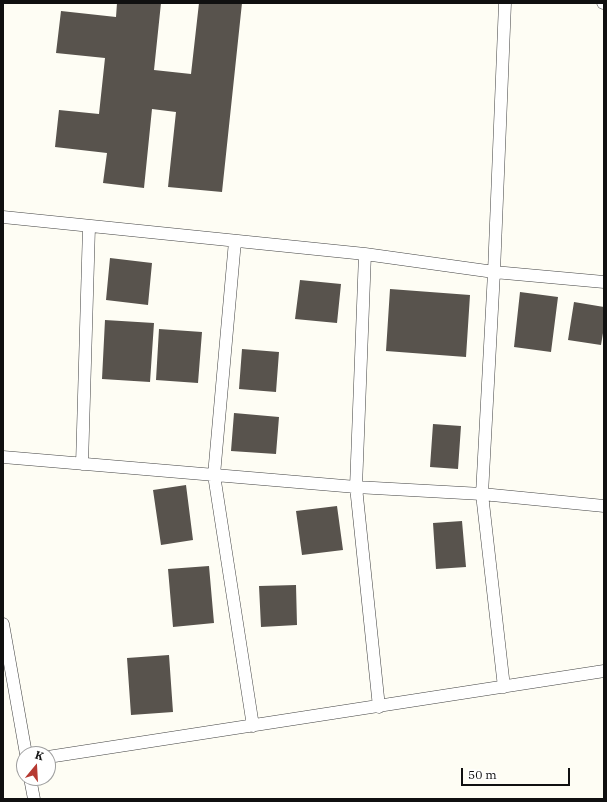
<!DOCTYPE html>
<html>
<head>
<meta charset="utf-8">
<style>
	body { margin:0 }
	#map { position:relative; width:607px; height:802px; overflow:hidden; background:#fefdf4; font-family:"IBM Plex Serif",serif }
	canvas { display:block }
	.frame { position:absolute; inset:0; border:4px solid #101010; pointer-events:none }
	.north { position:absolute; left:16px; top:746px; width:40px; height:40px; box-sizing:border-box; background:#fff; border:1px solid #9f9f9f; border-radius:50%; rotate:18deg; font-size:11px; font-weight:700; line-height:16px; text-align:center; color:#101010 }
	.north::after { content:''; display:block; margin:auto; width:14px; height:18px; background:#b63a32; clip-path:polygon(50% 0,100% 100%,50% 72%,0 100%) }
	.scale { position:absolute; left:461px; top:768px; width:109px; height:18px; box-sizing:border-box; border:2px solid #101010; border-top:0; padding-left:5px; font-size:12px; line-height:14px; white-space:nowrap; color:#101010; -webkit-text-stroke:3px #fff; paint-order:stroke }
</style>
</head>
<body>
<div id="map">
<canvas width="607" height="802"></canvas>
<div class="frame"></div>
<div class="north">K</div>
<div class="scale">50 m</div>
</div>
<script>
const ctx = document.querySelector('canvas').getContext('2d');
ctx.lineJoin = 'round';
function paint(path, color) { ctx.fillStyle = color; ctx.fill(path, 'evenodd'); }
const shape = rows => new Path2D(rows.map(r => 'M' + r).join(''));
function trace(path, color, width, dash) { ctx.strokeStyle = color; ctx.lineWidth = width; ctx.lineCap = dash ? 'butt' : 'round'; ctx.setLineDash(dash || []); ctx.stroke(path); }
const building = shape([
	[117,3,161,3,154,70,191,74,199,3,242,3,222,192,168,187,176,112,152,109,144,188,103,183,107,153,55,147,59,110,99,114,105,58,56,53,61,11,116,17],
	[110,258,152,263,148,305,106,300],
	[300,280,341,284,337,323,295,319],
	[390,289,470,295,466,357,386,351],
	[520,292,558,297,551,352,514,347],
	[574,302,604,307,604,327,601,345,568,340],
	[105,320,154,323,150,382,102,379],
	[159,329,202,332,198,383,156,380],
	[242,349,279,352,276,392,239,389],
	[234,413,279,417,276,454,231,451],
	[433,424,461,426,458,469,430,467],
	[186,485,193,540,161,545,153,490],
	[337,506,343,550,302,555,296,511],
	[462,521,466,567,436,569,433,523],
	[209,566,214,623,173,627,168,569],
	[296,585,297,625,261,627,259,586],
	[169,655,173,712,131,715,127,658]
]);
const street = shape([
	[603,3,604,3],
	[3,217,365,254,494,272,604,282],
	[235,241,214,475,253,726],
	[365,254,356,487,379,707],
	[3,457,356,487,482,494,604,506],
	[82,464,89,227],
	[3,624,26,754],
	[504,687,482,494,494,272,505,3],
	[48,757,604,671],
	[30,778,34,799]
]);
paint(building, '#58534d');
trace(street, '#434343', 13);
trace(street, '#fff', 12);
</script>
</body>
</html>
